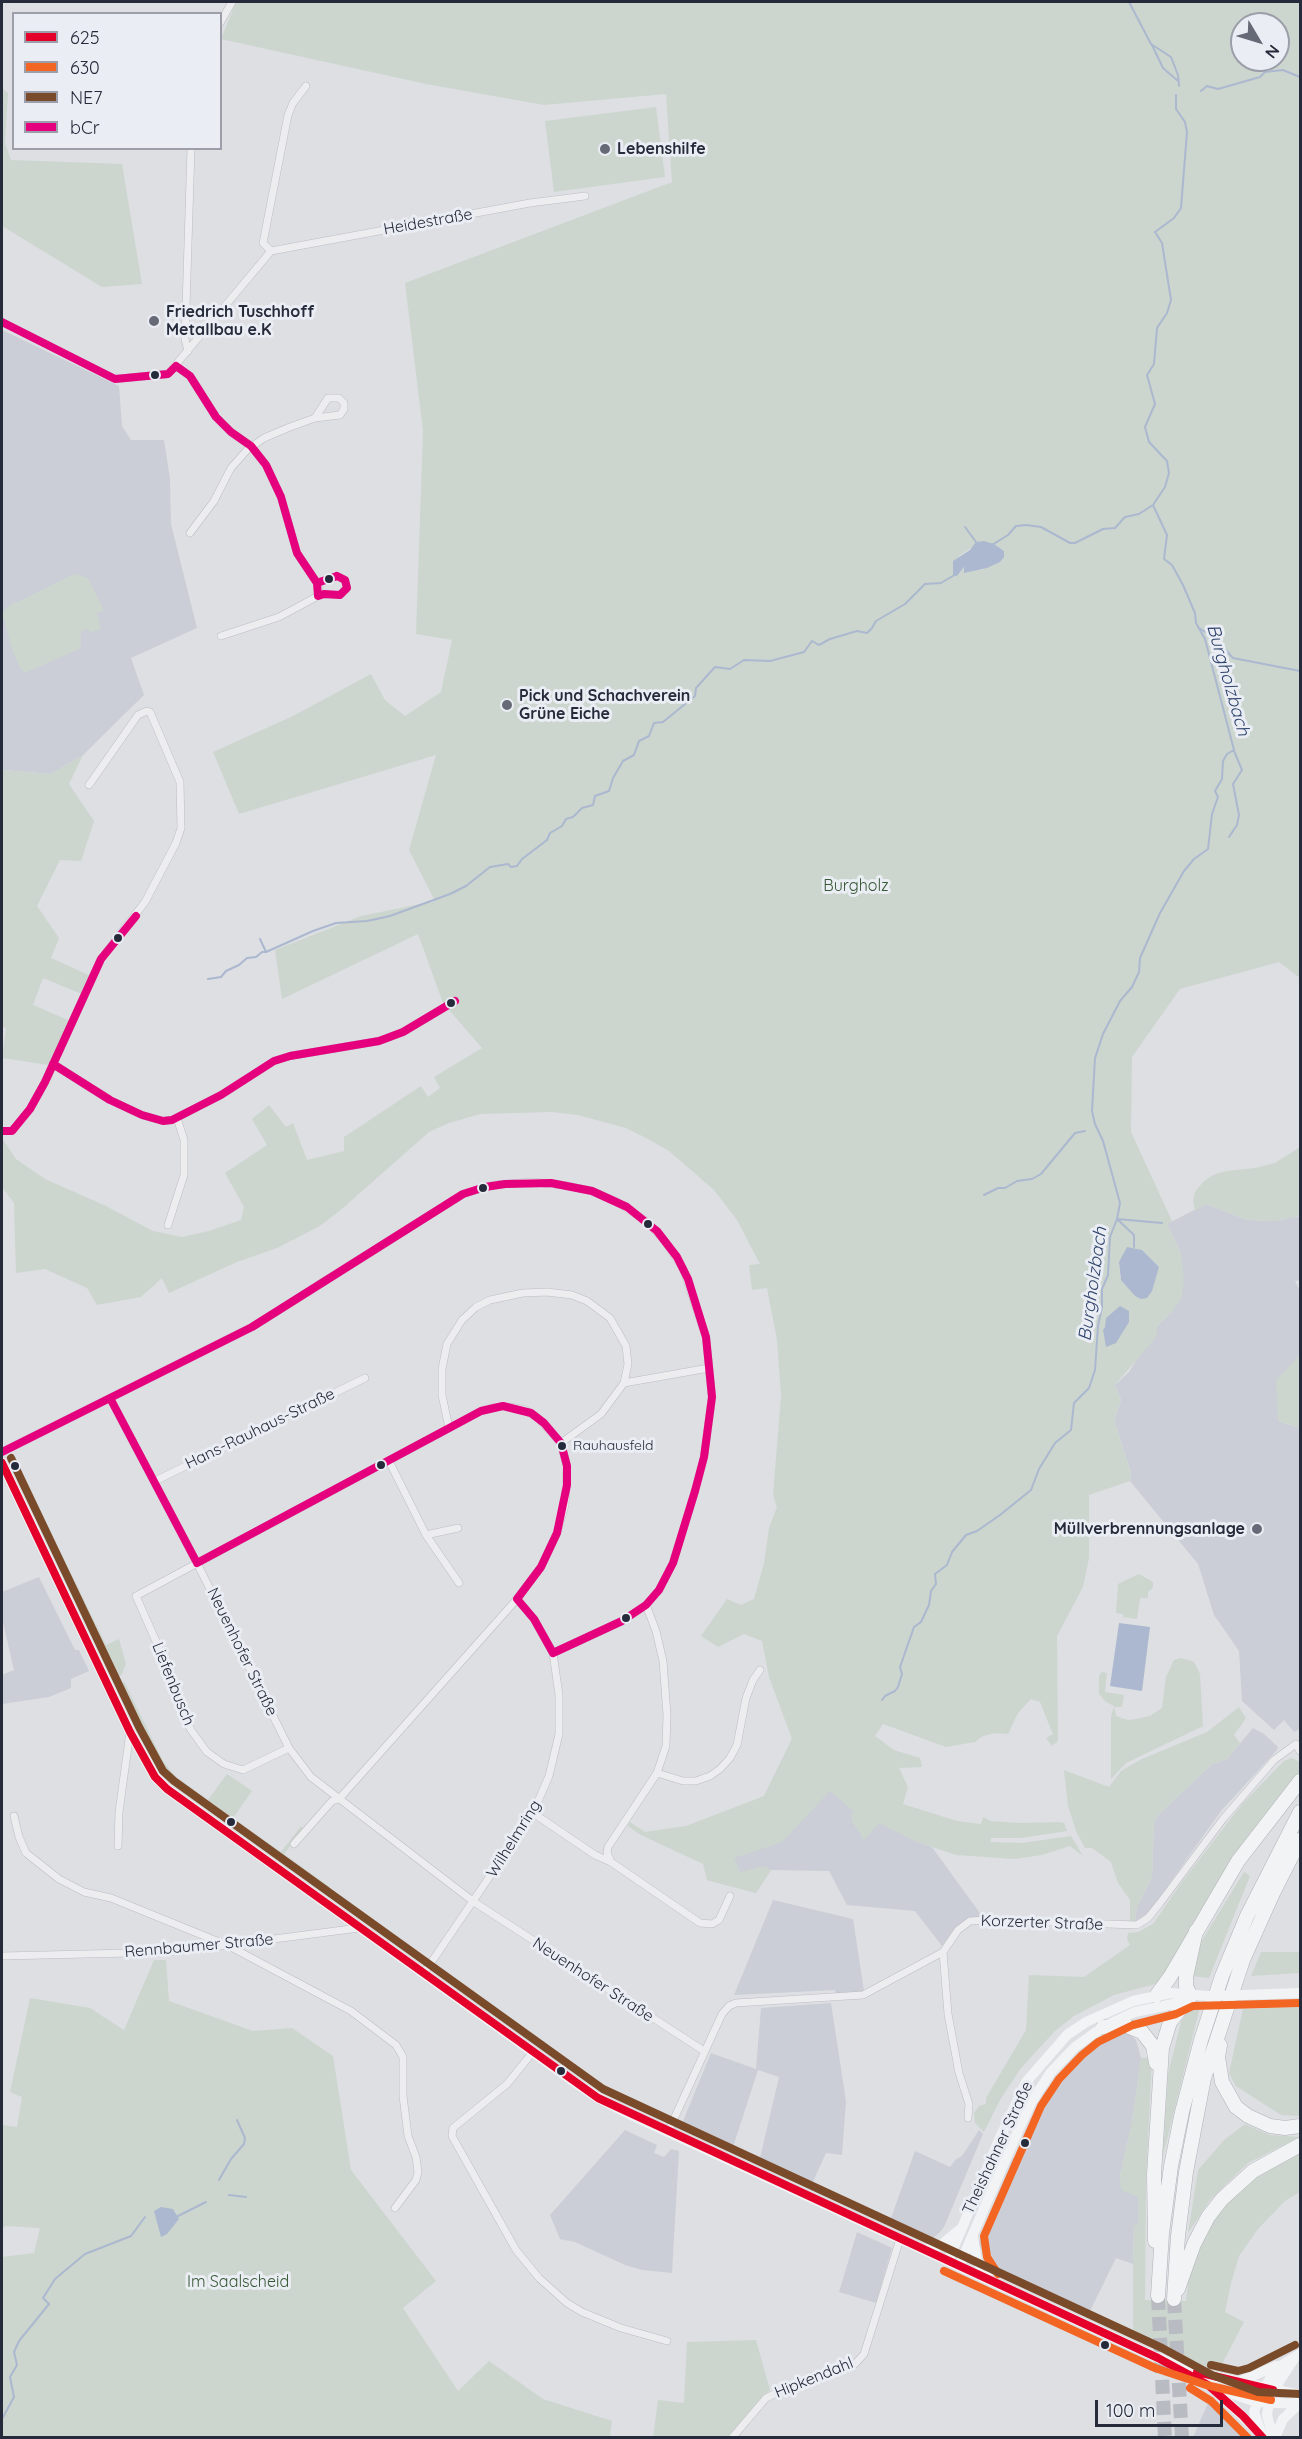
<!DOCTYPE html>
<html>
<head>
<meta charset="utf-8">
<style>
	body { margin:0 }
	#map { position:relative; width:1302px; height:2439px; overflow:hidden; background:#dddfe3; font-family:Quicksand,sans-serif }
	canvas { display:block }
	.frame { position:absolute; inset:0; border:3px solid #262b3b; pointer-events:none }
	.legend { position:absolute; left:12px; top:12px; width:210px; height:138px; box-sizing:border-box; background:#eaedf3; border:2px solid #9c9fa9; margin:0; padding:8px 10px; list-style:none; font-size:18px; color:#262b3b }
	.legend li { display:flex; align-items:center; gap:12px; height:30px }
	.legend b { width:30px; border:2px solid #9c9fa9 }
	.north { position:absolute; left:1230px; top:12px; width:60px; height:60px; box-sizing:border-box; background:#eaedf3; border:2px solid #9c9fa9; border-radius:50%; rotate:128deg; font-size:16px; font-weight:700; line-height:24px; text-align:center; color:#262b3b }
	.north::after { content:''; display:block; margin:auto; width:21px; height:27px; background:#666a76; clip-path:polygon(50% 0,100% 100%,50% 72%,0 100%) }
	.scale { position:absolute; left:1095px; top:2400px; width:128px; height:27px; box-sizing:border-box; border:3px solid #262b3b; border-top:0; padding-left:8px; font-size:18px; line-height:21px; white-space:nowrap; color:#262b3b; -webkit-text-stroke:4px #eaedf3; paint-order:stroke }
</style>
</head>
<body>
<div id="map">
<canvas width="1302" height="2439"></canvas>
<div class="frame"></div>
<ul class="legend">
<li><b style="height:8px;background:#e4002b"></b>625</li>
<li><b style="height:8px;background:#f26522"></b>630</li>
<li><b style="height:8px;background:#7a4b2a"></b>NE7</li>
<li><b style="height:8px;background:#e5007d"></b>bCr</li>
</ul>
<div class="north">N</div>
<div class="scale">100 m</div>
</div>
<script>
const ctx = document.querySelector('canvas').getContext('2d');
ctx.lineJoin = 'round';
function paint(path, color) { ctx.fillStyle = color; ctx.fill(path, 'evenodd'); }
const shape = rows => new Path2D(rows.map(r => 'M' + r).join(''));
function trace(path, color, width, dash) { ctx.strokeStyle = color; ctx.lineWidth = width; ctx.lineCap = dash ? 'butt' : 'round'; ctx.setLineDash(dash || []); ctx.stroke(path); }
function write(font, color, halo, rows, align = 'center') {
  ctx.font = font + ' Quicksand,sans-serif'; ctx.lineWidth = 6; ctx.setLineDash([]); ctx.textBaseline = 'middle'; ctx.strokeStyle = halo; ctx.fillStyle = color; for (const [text, x, y, turn = 0] of rows) {
    ctx.save(); ctx.translate(x, y); ctx.rotate((+turn || 0) * Math.PI / 180); ctx.textAlign = isNaN(turn) ? turn : align; if (halo) ctx.strokeText(text, 0, 0); ctx.fillText(text, 0, 0); ctx.restore();
  }
}
const built = shape([
	[2,330,119,386,122,426,131,440,164,440,170,479,171,524,197,628,131,658,144,695,83,755,51,774,2,770],
	[1206,1204,1247,1220,1273,1221,1300,1216,1300,1280,1295,1281,1300,1291,1300,1355,1292,1365,1278,1421,1300,1428,1300,1729,1294,1732,1284,1720,1274,1730,1242,1701,1239,1651,1214,1615,1198,1564,1130,1481,1131,1473,1114,1420,1121,1400,1115,1385,1129,1372,1157,1326,1172,1312,1181,1253,1167,1224],
	[39,1577,75,1650,79,1650,89,1671,71,1679,71,1688,49,1697,2,1704,2,1675,14,1670,2,1618,2,1592],
	[1253,1728,1264,1734,1278,1747,1277,1750,1221,1811,1149,1912,1135,1922,1137,1907,1152,1877,1154,1823,1157,1816,1212,1764,1226,1760],
	[792,1739,915,1841,932,1847,982,1916,967,1921,954,1930,942,1946,915,1911,847,1905,829,1871,771,1870,756,1893,707,1880,764,1796],
	[773,1900,853,1919,864,1991,836,1995,835,1990,734,1995],
	[831,2003,846,2101,842,2155,826,2153,811,2186,759,2162,779,2077,758,2070,732,2150,681,2126,711,2053,756,2069,761,2008],
	[1113,2032,1128,2033,1136,2040,1141,2058,1132,2122,1120,2176,1138,2197,1138,2225,1134,2225,1133,2264,1116,2258,1089,2313,998,2272,988,2263,979,2244,982,2231,1013,2158,1018,2156,1022,2146,1020,2142,1044,2093,1073,2058,1094,2042],
	[625,2130,657,2145,654,2153,664,2157,671,2149,679,2151,672,2273,642,2270,625,2265,575,2242,560,2239,550,2215],
	[979,2130,983,2134,944,2227,939,2233,933,2238,891,2218,915,2151,950,2167,956,2159,962,2156],
	[857,2232,892,2248,876,2303,839,2292],
	[1210,2399,1227,2412,1246,2437,1193,2437]
]);
const green = shape([
	[236,2,1300,2,1300,978,1279,962,1180,989,1132,1057,1131,1132,1172,1221,1167,1224,1181,1253,1184,1280,1182,1297,1172,1312,1157,1326,1156,1337,1115,1385,1121,1400,1114,1420,1131,1473,1130,1481,1089,1495,1089,1558,1083,1587,1057,1636,1058,1741,1052,1746,1046,1738,1053,1734,1048,1722,1040,1702,1031,1699,1018,1713,1008,1734,993,1733,981,1737,975,1742,946,1747,883,1724,875,1736,894,1750,920,1758,922,1767,899,1768,908,1787,903,1804,957,1821,981,1824,983,1817,991,1821,1021,1823,1060,1822,1064,1823,1067,1831,1021,1838,991,1838,990,1842,1022,1843,1071,1836,1083,1856,1070,1846,1042,1855,1014,1859,956,1855,915,1841,879,1823,864,1840,851,1820,853,1811,830,1791,782,1842,734,1858,740,1872,764,1866,771,1870,756,1893,707,1880,703,1864,639,1834,628,1826,630,1822,645,1832,686,1826,764,1796,792,1739,769,1677,762,1641,744,1634,718,1647,701,1636,727,1599,741,1605,754,1599,764,1563,769,1528,777,1507,773,1495,781,1396,777,1340,767,1288,752,1290,749,1265,760,1264,737,1220,714,1190,669,1151,648,1139,626,1128,578,1115,552,1112,480,1114,449,1123,429,1132,343,1208,320,1226,277,1248,237,1262,169,1293,162,1278,141,1297,97,1305,87,1288,45,1269,16,1273,14,1203,2,1187,2,1138,16,1159,45,1179,106,1206,153,1231,182,1237,209,1231,241,1220,244,1207,225,1173,267,1145,252,1119,269,1105,286,1127,293,1123,307,1160,344,1151,344,1137,421,1086,428,1097,440,1088,434,1077,482,1048,443,1003,418,934,282,999,275,950,361,916,435,901,409,850,436,755,239,814,213,752,293,716,371,674,385,700,405,716,441,692,452,640,416,634,423,431,405,283,672,182,666,94,544,105,426,84,221,39],
	[1242,24,1278,24,1278,60,1242,60],
	[994,544,1004,551,1000,562,981,570,972,570,965,566,957,576,953,571,959,556,974,546],
	[1142,1250,1159,1267,1135,1296,1120,1277,1119,1262],
	[2,88,8,93,5,143,11,160,122,164,142,284,102,287,2,226],
	[656,107,665,177,554,192,545,121],
	[74,574,88,578,104,610,97,613,101,629,91,632,87,629,81,631,81,648,25,673,20,668,12,649,2,612,14,602,16,603],
	[83,755,69,784,94,821,81,861,60,860,37,906,59,938,51,958,91,976,82,994,43,978,33,1005,70,1021,49,1065,2,1058,6,1028,2,1027,2,770,51,774],
	[1300,1147,1300,1216,1273,1221,1247,1220,1206,1204,1195,1211,1193,1200,1195,1192,1203,1182,1213,1175,1226,1171,1255,1168,1275,1163],
	[1300,1355,1300,1428,1278,1421,1276,1380],
	[43,1516,106,1645,119,1639,126,1664,122,1674,115,1679,107,1656,41,1524],
	[1139,1574,1153,1582,1153,1588,1148,1592,1148,1598,1140,1598,1137,1619,1123,1617,1123,1614,1116,1613,1118,1584],
	[1181,1658,1194,1662,1200,1674,1203,1726,1126,1763,1111,1779,1111,1717,1114,1706,1106,1702,1099,1694,1099,1676,1102,1672,1107,1673,1105,1692,1124,1695,1122,1707,1114,1707,1116,1716,1128,1720,1137,1719,1150,1716,1162,1708,1166,1677,1174,1660],
	[124,1681,163,1761,176,1777,208,1800,227,1774,252,1791,233,1818,281,1852,301,1826,303,1829,284,1854,330,1887,328,1891,178,1783,169,1774,155,1754,131,1708,122,1686],
	[1239,1707,1246,1718,1234,1735,1240,1743,1226,1760,1212,1764,1157,1816,1154,1823,1152,1877,1137,1907,1135,1922,1130,1921,1130,1900,1118,1883,1111,1862,1092,1848,1085,1848,1076,1831,1068,1806,1064,1770,1109,1787,1121,1771,1142,1759,1207,1732],
	[1292,1758,1300,1762,1300,1775,1163,1982,1114,1995,1074,2016,1055,2031,1021,2068,1000,2100,984,2132,975,2123,974,2113,979,2106,986,2104,986,2098,1026,2030,1029,1975,1084,1977,1130,1945,1127,1939,1128,1933,1138,1932,1153,1924,1182,1882,1242,1804,1284,1761],
	[1244,1872,1250,1876,1209,1978,1191,1976,1199,1945],
	[1261,1952,1300,1952,1300,1973,1251,1976],
	[154,1960,166,1960,169,2001,253,2031,292,2028,333,2056,351,2170,436,2281,403,2308,458,2391,489,2361,543,2399,612,2421,610,2437,2,2437,2,2257,34,2253,40,2228,6,2226,2,2228,2,2125,17,2127,22,2097,10,2092,30,1998,90,2008,124,2030],
	[1191,2007,1200,2007,1163,2156,1168,2074,1181,2022],
	[1300,2007,1300,2116,1281,2115,1236,2086,1229,2073,1243,2009],
	[1141,2058,1152,2058,1146,2179,1145,2300,1186,2301,1189,2274,1194,2257,1214,2215,1242,2184,1300,2149,1300,2192,1285,2201,1258,2229,1239,2256,1231,2283,1225,2312,1244,2322,1222,2364,1239,2374,1207,2367,1133,2334,1133,2264,1134,2225,1138,2225,1138,2197,1121,2190,1120,2176,1132,2122],
	[1245,2124,1270,2135,1300,2137,1248,2163,1210,2200,1188,2233,1198,2170,1224,2140],
	[756,2340,770,2390,728,2437,653,2438,658,2400,684,2403,687,2342]
]);
const water = shape([
	[984,541,994,544,1004,551,1004,557,1000,562,987,568,964,573,964,567,957,576,953,575,953,561,970,550,976,542],
	[1127,1247,1142,1250,1159,1267,1152,1291,1147,1298,1141,1299,1135,1296,1121,1280,1119,1262],
	[1120,1306,1129,1311,1129,1322,1116,1343,1106,1347,1103,1330,1105,1327,1106,1318],
	[1119,1623,1150,1627,1142,1691,1110,1686],
	[161,2207,173,2209,179,2219,167,2234,161,2237,154,2211]
]);
const stream = shape([
	[1129,2,1151,44,1171,57,1178,75,1179,86],
	[1152,45,1163,68,1178,81],
	[1201,91,1207,86,1218,89,1260,77,1265,72,1283,70,1300,77],
	[965,527,976,542],
	[992,545,1008,535,1016,526,1026,525,1041,527,1070,543,1075,543,1103,529,1115,528,1125,517,1139,514,1153,505],
	[1199,628,1215,638,1233,658,1300,671],
	[1229,837,1237,825,1239,815,1233,784,1242,770,1234,751],
	[260,939,266,952],
	[208,979,221,977,226,971,239,965,247,958,256,957,262,952,266,952,313,931,336,923,367,921,390,916,450,894,466,886,490,867,508,864,511,867,517,866,522,859,547,840,550,833,562,826,566,819,573,817,582,808,593,805,595,796,609,791,613,778,623,761,634,755,639,741,649,736,654,723,663,722,695,696,696,688,715,667,730,669,744,660,770,661,804,652,812,641,819,645,830,639,857,631,867,633,872,628,876,621,905,604,925,584,941,583,956,574],
	[984,1195,998,1188,1005,1188,1017,1181,1032,1179,1041,1174,1075,1133,1085,1131],
	[1117,1219,1162,1223],
	[1117,1219,1134,1235,1134,1247],
	[882,1700,885,1696,895,1691,898,1687,902,1674,900,1667,914,1627,921,1622,929,1605,931,1591,936,1584,935,1574,947,1565,952,1552,966,1535,977,1531,1000,1515,1031,1490,1039,1469,1055,1443,1071,1430,1074,1403,1089,1388,1095,1370,1098,1326,1102,1307,1102,1289,1108,1275,1110,1237,1117,1219,1120,1203,1103,1141,1095,1124,1092,1111,1095,1058,1103,1034,1120,1001,1132,987,1139,972,1140,958,1160,913,1184,871,1194,859,1208,849,1212,814,1218,797,1215,791,1222,779,1223,761,1227,754,1234,750,1205,639,1196,623,1195,613,1183,585,1172,565,1164,559,1167,535,1153,505,1165,487,1169,473,1167,461,1149,442,1145,427,1155,404,1147,375,1154,364,1157,328,1167,313,1171,300,1162,243,1155,232,1174,218,1181,208,1187,132,1185,122,1176,109,1176,95],
	[219,2180,231,2159,244,2144,245,2138,237,2120],
	[229,2195,246,2197],
	[178,2216,206,2202],
	[2,2419,14,2397,10,2377,17,2365,14,2352,19,2341,49,2304,43,2298,55,2279,85,2254,131,2236,145,2217]
]);
const highwayTunnel = shape([
	[1158,2296,1165,2438],
	[1174,2299,1182,2438]
]);
const street = shape([
	[220,23,232,2],
	[271,251,263,243,288,115,293,103,306,86],
	[2,322,115,379,168,374,271,251,530,203,585,196],
	[188,351,185,339,191,148],
	[176,366,190,376,216,417,231,432,251,446,266,465,281,497,297,553,317,583,319,590,318,596],
	[190,533,214,501,231,468,247,450,264,438,290,427,315,418,340,415,344,409,344,403,339,398,328,398,315,418],
	[221,636,279,617,320,595,340,595,347,588,345,580,337,576,317,583],
	[53,1064,110,1100,142,1115,163,1121,172,1120,221,1095,274,1061,290,1056,379,1041,403,1032,455,1001],
	[2,1131,12,1131,30,1109,45,1082,101,959,145,902,176,843,181,828,180,782,150,712,147,711,138,715,89,785],
	[168,1225,184,1175,184,1140,177,1118],
	[624,1383,709,1368],
	[110,1398,197,1563,289,1748,311,1777,474,1902,704,2051],
	[449,1428,442,1395,442,1369,447,1344,462,1320,476,1307,490,1300,523,1293,547,1292,572,1295,587,1301,610,1318,626,1346,628,1364,624,1383,601,1414,561,1443],
	[2,1452,252,1327,463,1194,493,1185,532,1182,563,1185,592,1191,617,1202,646,1221,664,1240,683,1268,706,1337,712,1397,704,1457,695,1491,673,1563,659,1590,646,1605,622,1621,553,1653],
	[389,1461,426,1535],
	[155,1481,365,1378],
	[458,1528,426,1535,459,1583],
	[289,1748,243,1770,224,1764,207,1752,191,1730,181,1709,170,1673,136,1596,481,1411,494,1407,511,1407,525,1410,538,1418,561,1443,567,1466,565,1505,557,1533,541,1567,517,1599,339,1799,332,1801,294,1844],
	[657,1773,683,1781,696,1781,710,1776,720,1769,730,1758,737,1745,746,1698,753,1680,760,1670],
	[533,1813,595,1855,611,1862,700,1923,712,1924,719,1920,730,1896],
	[14,1816,19,1837,26,1853,59,1879,84,1892,111,1898,229,1946,351,2011,396,2045,403,2057,403,2096,408,2136,416,2157,418,2172,416,2180,395,2208],
	[118,1846,119,1812,130,1732],
	[611,1862,607,1853,608,1847,657,1773,666,1746,667,1715,663,1661,656,1631,646,1605],
	[943,1952,948,2014,959,2073,969,2104,968,2118],
	[2,1956,173,1952,359,1928],
	[424,1973,533,1813,549,1776,559,1734,559,1695,553,1653,534,1619,517,1599],
	[533,2052,507,2084,453,2128,452,2136,516,2250,539,2278,567,2303,582,2312,621,2328,667,2341],
	[668,2132,722,2014,729,2006,736,2003,863,1995,943,1952,958,1930,970,1921,990,1920,1137,1925,1148,1918,1160,1903,1223,1819,1274,1760,1296,1744,1300,1751],
	[732,2438,766,2398,812,2376,855,2364,864,2354,900,2239]
]);
const secondary = shape([
	[2,1463,130,1732,155,1777,167,1789,570,2079,598,2098,631,2115,1158,2358,1208,2375,1300,2395],
	[1243,1995,1300,1993],
	[973,2237,977,2261,989,2280],
	[924,2250,941,2245,959,2230],
	[948,2261,999,2140,1026,2082,1067,2035,1086,2022,1133,2001,1171,1993,1207,1996],
	[959,2266,1018,2131,1032,2101,1051,2072,1075,2047,1103,2027,1135,2012,1173,2004,1190,1997],
	[1181,2371,1208,2385,1256,2402,1300,2404],
	[1241,2381,1276,2366],
	[1216,2391,1257,2430],
	[1263,2438,1254,2412,1260,2394,1277,2368,1300,2354],
	[1273,2438,1267,2415,1270,2396,1295,2357],
	[1275,2438,1283,2419,1299,2404]
]);
const highway = shape([
	[1156,1996,1170,1977,1238,1861,1300,1781],
	[1103,2027,1124,2025,1142,2032,1153,2046,1156,2063],
	[1220,2045,1218,2057,1222,2082,1236,2107,1248,2116,1270,2126,1285,2128,1300,2126],
	[1155,2241,1154,2174,1162,2048,1170,2022,1191,1996,1186,1987,1186,1977,1196,1931],
	[1178,2289,1194,2244,1208,2217,1222,2199,1253,2171,1300,2145],
	[1158,2296,1162,2233,1171,2166,1182,2112,1201,2040,1222,1976,1247,1916,1300,1812],
	[1174,2299,1178,2236,1186,2172,1204,2078,1243,1960,1274,1891,1300,1840]
]);
const secondaryBridge = shape([
	[1207,1996,1243,1995]
]);
const bus1 = shape([
	[2,1463,130,1732,155,1777,167,1789,598,2098,1158,2358,1208,2385,1243,2416,1263,2438],
	[1197,2372,1273,2390]
]);
const bus2 = shape([
	[944,2271,1155,2368,1206,2385,1271,2400],
	[998,2274,987,2257,984,2236,1041,2106,1059,2079,1082,2055,1098,2042,1133,2025,1176,2014,1193,2006,1300,2003],
	[1190,2388,1211,2401,1248,2438]
]);
const bus3 = shape([
	[11,1458,139,1727,163,1771,174,1781,603,2089,1162,2348,1212,2375,1258,2392,1300,2394],
	[1211,2365,1238,2371,1249,2368,1295,2345]
]);
const bus4 = shape([
	[2,322,115,379,168,374,176,366,190,376,216,417,231,432,251,446,266,465,281,497,297,553,317,583],
	[337,576,345,580,347,588,340,595,324,594,318,596,317,583,337,576],
	[53,1064,110,1100,142,1115,163,1121,172,1120,221,1095,274,1061,290,1056,379,1041,403,1032,455,1001],
	[2,1131,12,1131,30,1109,45,1082,101,959,136,916],
	[2,1452,252,1327,463,1194,485,1187,505,1184,551,1183,592,1191,627,1207,657,1231,677,1257,688,1279,706,1337,712,1397,704,1457,695,1491,673,1563,659,1590,646,1605,622,1621,553,1653,534,1619,517,1599,541,1567,557,1533,567,1485,567,1466,561,1443,544,1423,531,1413,503,1406,481,1411,197,1563,110,1398]
]);
const markers = [
	[605,149,6,"#666a76"],
	[154,321,6,"#666a76"],
	[155,375,5,"#262b3b"],
	[329,579,5,"#262b3b"],
	[507,705,6,"#666a76"],
	[118,938,5,"#262b3b"],
	[451,1003,5,"#262b3b"],
	[483,1188,5,"#262b3b"],
	[648,1224,5,"#262b3b"],
	[562,1446,5,"#262b3b"],
	[381,1465,5,"#262b3b"],
	[15,1466,5,"#262b3b"],
	[1257,1529,6,"#666a76"],
	[626,1618,5,"#262b3b"],
	[231,1822,5,"#262b3b"],
	[561,2071,5,"#262b3b"],
	[1025,2143,5,"#262b3b"],
	[1105,2345,5,"#262b3b"]
];
const busNames = [
	["Rauhausfeld",573,1446]
];
const poiNames = [
	["Lebenshilfe",617,149],
	["Friedrich Tuschhoff",166,312],
	["Metallbau e.K",166,330],
	["Pick und Schachverein",519,696],
	["Grüne Eiche",519,714],
	["Müllverbrennungsanlage",1245,1529,"right"]
];
const streetNames = [
	["Heidestraße",428,222,-10],
	["Hans-Rauhaus-Straße",260,1429,-26],
	["Neuenhofer Straße",242,1652,64],
	["Liefenbusch",173,1684,68],
	["Wilhelmring",514,1839,-58],
	["Korzerter Straße",1042,1923,2],
	["Rennbaumer Straße",199,1946,-5],
	["Neuenhofer Straße",593,1980,33],
	["Theishahner Straße",998,2148,-65],
	["Hipkendahl",814,2378,-22]
];
const parkNames = [
	["Burgholz",856,886],
	["Im Saalscheid",238,2282]
];
const waterNames = [
	["Burgholzbach",1228,680,74],
	["Burgholzbach",1093,1284,-82]
];
paint(built, '#cbced6');
paint(green, '#ccd6ce');
paint(water, '#abb8cf');
trace(stream, '#abb8cf', 2);
trace(highwayTunnel, '#b8bbc1', 14, [14, 7]);
trace(street, '#bcbdc1', 8);
trace(highway, '#b0b2b8', 15);
trace(street, '#ededf0', 7);
trace(secondary, '#f2f3f4', 10);
trace(highway, '#f2f3f4', 14);
trace(secondaryBridge, '#f2f3f4', 10);
trace(bus1, '#e4002b', 8);
trace(bus2, '#f26522', 8);
trace(bus3, '#7a4b2a', 8);
trace(bus4, '#e5007d', 8);
for (const [x, y, r, color] of markers) { const dot = new Path2D(); dot.arc(x, y, r, 0, 2 * Math.PI); ctx.fillStyle = color; ctx.fill(dot); trace(dot, '#eaedf3', 2); }
write('14px', '#262b3b', '#eaedf3', busNames, 'left');
write('bold 16px', '#262b3b', '#eaedf3', poiNames, 'left');
write('16px', '#262b3b', '#eaedf3', streetNames);
write('16px', '#365733', '#eaedf3', parkNames);
write('italic 18px', '#31456e', '#eaedf3', waterNames);
</script>
</body>
</html>
